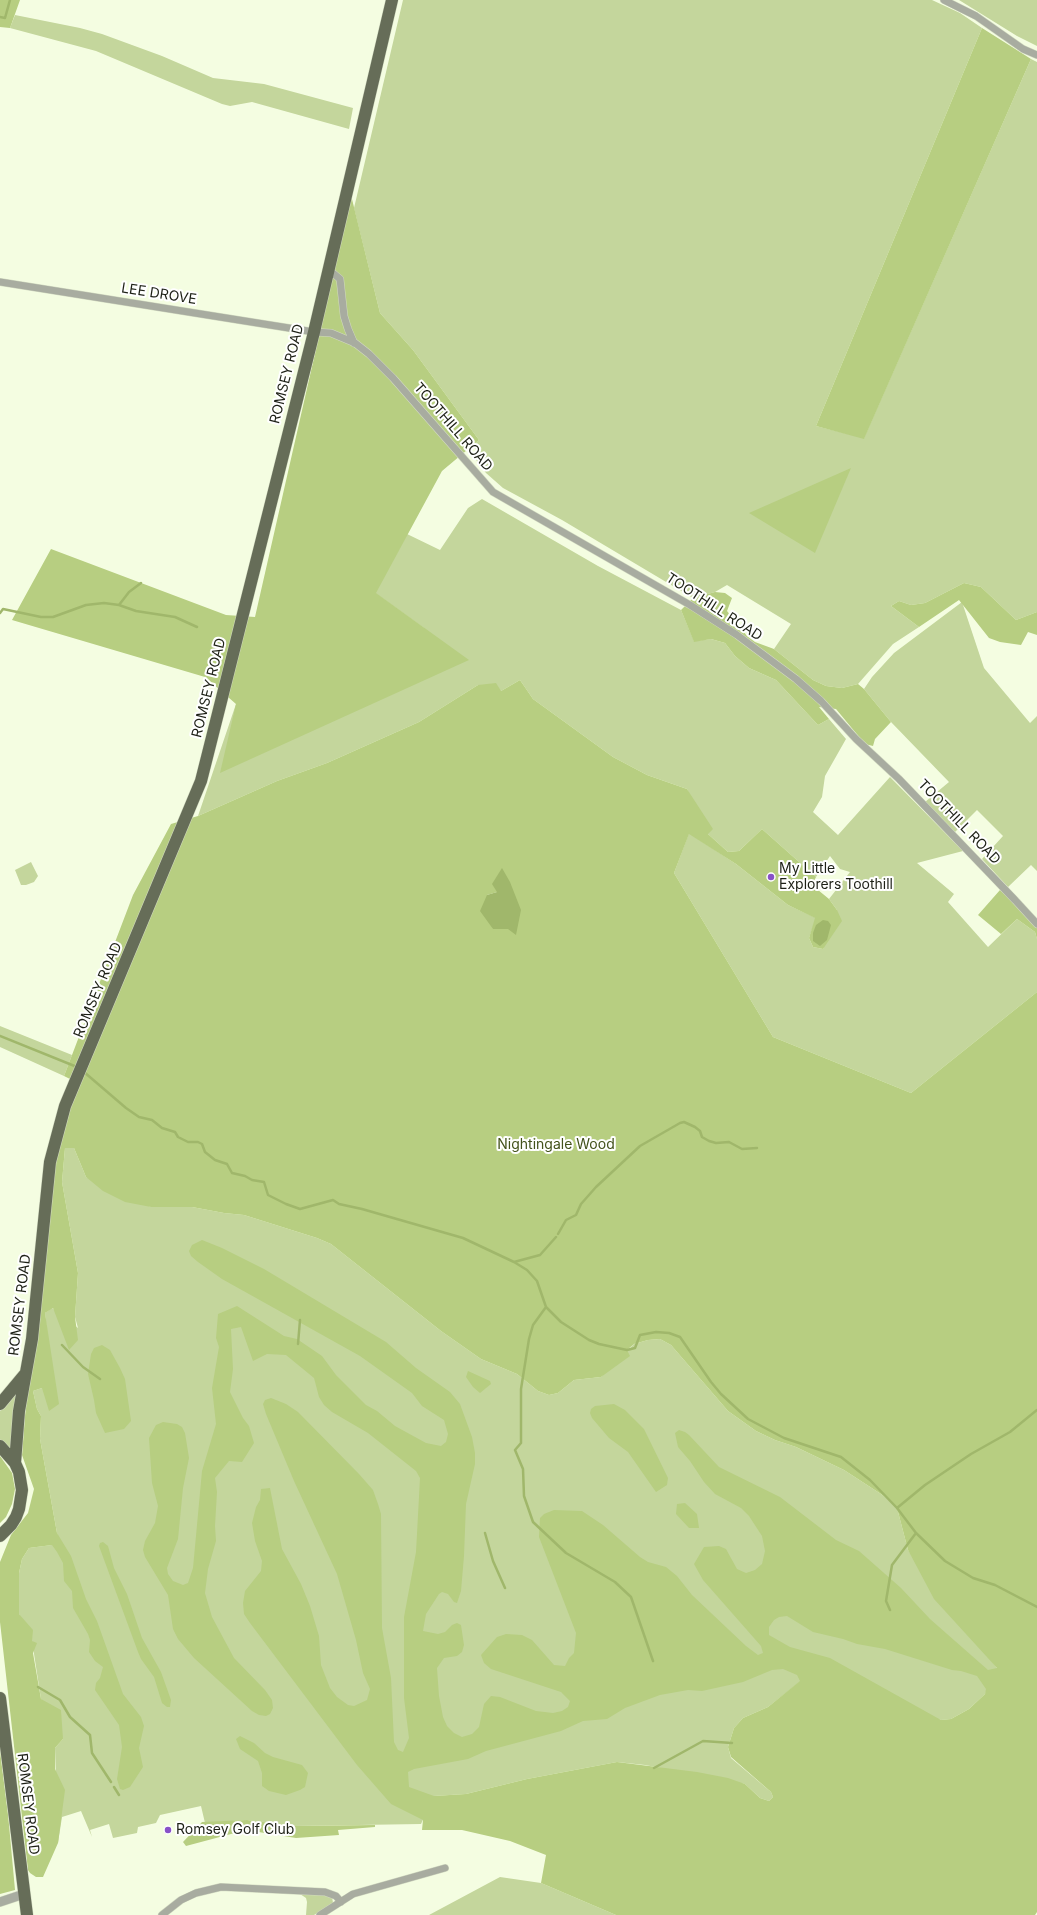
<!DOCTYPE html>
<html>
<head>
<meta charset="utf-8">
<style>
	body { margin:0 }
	canvas { display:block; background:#f4fde1 }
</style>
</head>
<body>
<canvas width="1037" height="1915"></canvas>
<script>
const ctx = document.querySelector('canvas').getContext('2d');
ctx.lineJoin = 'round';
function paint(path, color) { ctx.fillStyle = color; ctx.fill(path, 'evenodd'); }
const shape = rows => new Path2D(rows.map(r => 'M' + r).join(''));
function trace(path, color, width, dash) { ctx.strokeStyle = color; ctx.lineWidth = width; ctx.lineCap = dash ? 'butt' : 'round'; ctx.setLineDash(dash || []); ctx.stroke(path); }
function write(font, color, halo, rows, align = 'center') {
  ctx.font = font + ' Inter,sans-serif'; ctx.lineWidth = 4; ctx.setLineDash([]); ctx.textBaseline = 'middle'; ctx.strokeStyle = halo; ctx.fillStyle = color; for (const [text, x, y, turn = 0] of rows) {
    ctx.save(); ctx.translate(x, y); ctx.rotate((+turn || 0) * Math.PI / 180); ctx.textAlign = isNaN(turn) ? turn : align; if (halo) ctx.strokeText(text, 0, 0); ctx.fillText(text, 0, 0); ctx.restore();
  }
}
const green = shape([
	[403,0,932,0,960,13,982,28,816,426,864,438,1031,59,1037,62,1037,612,1016,620,981,587,964,583,925,603,911,605,899,601,891,606,919,627,893,644,858,684,842,688,826,686,813,680,774,649,791,624,727,585,715,592,693,598,562,520,503,488,486,473,471,453,481,454,472,446,479,440,413,350,380,313,354,208],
	[959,0,1037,0,1037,46,1017,36],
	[15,15,80,28,102,34,162,56,213,78,264,84,353,108,349,129,252,102,230,106,222,104,96,51,10,28],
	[482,499,598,566,681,610,694,641,711,639,725,643,735,656,749,668,776,680,818,725,829,719,846,739,825,776,822,797,813,812,838,835,890,777,963,851,917,863,954,894,948,902,988,947,1017,919,1035,932,1037,939,1037,992,911,1093,773,1037,674,873,689,833,736,864,788,905,816,918,809,938,813,947,823,949,837,910,829,899,850,872,840,869,830,856,816,877,762,829,739,851,728,852,708,834,687,789,647,775,613,757,533,699,520,680,501,691,478,685,419,722,327,763,277,781,198,816,236,704,424,628,375,593,407,534,440,550,468,508],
	[962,602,984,668,1030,723,1037,716,1037,871,1031,865,1008,887,982,859,1003,836,977,810,955,832,925,802,949,782,891,722,864,689,872,677,894,653],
	[31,862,38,876,34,882,26,885,21,885,15,870],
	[0,1026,72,1055,64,1076,0,1047],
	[65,1148,74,1148,86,1177,151,1207,192,1207,224,1213,244,1215,317,1238,331,1244,441,1331,481,1359,517,1374,538,1391,549,1395,558,1393,574,1380,601,1377,634,1344,648,1340,660,1339,671,1345,728,1411,756,1431,775,1440,796,1447,844,1470,884,1496,897,1508,908,1550,997,1668,985,1694,969,1709,951,1719,941,1720,801,1681,768,1707,743,1718,734,1728,728,1747,731,1758,771,1792,773,1797,769,1801,760,1798,745,1784,645,1765,617,1762,527,1779,466,1794,434,1796,421,1824,295,1826,247,1820,205,1823,201,1806,160,1815,156,1823,138,1827,137,1833,113,1838,109,1824,90,1830,92,1837,81,1811,62,1817,58,1843,55,1748,63,1739,41,1699,32,1641,19,1614,19,1573,22,1559,29,1548,59,1544,40,1439,41,1416,37,1409,33,1391,42,1388,48,1342,45,1313,52,1308,78,1328,75,1317,78,1273,62,1182],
	[16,1394,10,1451,0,1442,0,1411],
	[500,1877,541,1883,616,1915,429,1915],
	[300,1894,326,1895,332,1897,333,1903,314,1915,306,1915,307,1902,306,1898]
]);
const forest = shape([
	[0,0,20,0,10,28,0,27],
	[982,28,1031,59,864,439,816,426],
	[351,195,380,313,413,350,479,440,442,471,376,593,469,660,220,773,236,704,205,677,12,620,51,549,226,615,255,617],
	[851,468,815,553,749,513],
	[964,583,981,587,1016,620,1037,612,1037,635,1028,632,1021,645,1000,642,989,638,959,600,919,627,891,606,899,601,911,605,925,603],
	[715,592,725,593,732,598,727,611,747,636,755,642,774,649,813,680,826,686,842,688,858,684,864,689,891,722,875,739,873,746,865,744,836,709,819,707,829,719,818,725,776,680,749,668,735,656,725,643,711,639,694,642,681,610,693,598],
	[520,680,533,699,613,757,647,775,687,789,713,829,708,834,728,852,739,851,762,829,816,877,812,885,829,899,837,910,842,921,823,949,813,947,809,938,815,918,788,905,736,864,689,834,674,873,773,1037,911,1093,1037,992,1037,1912,1035,1915,616,1915,541,1883,546,1855,510,1841,462,1830,422,1830,423,1820,391,1804,357,1765,250,1623,244,1614,243,1603,245,1591,261,1571,262,1561,255,1541,252,1523,256,1507,260,1500,261,1489,270,1488,282,1549,301,1584,310,1606,319,1636,321,1665,330,1688,337,1697,348,1705,354,1706,367,1700,370,1689,363,1673,356,1640,337,1574,294,1481,266,1414,263,1404,265,1400,271,1398,286,1404,298,1412,359,1474,373,1490,378,1504,381,1514,382,1628,391,1678,394,1742,398,1750,403,1752,409,1738,404,1698,404,1617,416,1552,420,1478,416,1471,368,1433,332,1412,324,1405,319,1397,314,1378,286,1355,267,1354,253,1361,241,1327,231,1329,233,1369,230,1392,243,1418,249,1426,254,1443,242,1462,229,1461,215,1478,217,1492,215,1526,216,1541,208,1569,205,1593,212,1617,234,1658,265,1690,272,1700,273,1708,270,1714,266,1716,259,1715,252,1711,194,1658,178,1639,173,1629,168,1595,145,1557,143,1550,145,1541,155,1523,158,1506,152,1483,149,1438,156,1425,163,1422,177,1424,182,1427,185,1433,189,1458,183,1488,178,1539,167,1568,168,1574,173,1581,183,1585,188,1583,193,1568,202,1471,216,1424,212,1388,219,1347,216,1338,218,1314,237,1306,284,1336,297,1339,322,1356,336,1375,366,1405,377,1411,395,1426,426,1443,441,1446,446,1442,448,1434,444,1420,422,1406,412,1393,360,1356,222,1279,198,1262,191,1256,189,1251,192,1245,202,1240,222,1248,264,1269,386,1342,416,1368,450,1392,460,1404,472,1437,475,1453,475,1464,466,1504,464,1556,461,1591,457,1603,454,1602,448,1594,442,1592,439,1594,426,1614,423,1631,438,1634,445,1632,452,1625,457,1623,461,1625,464,1645,462,1652,457,1656,444,1658,437,1668,439,1696,443,1717,447,1726,454,1733,462,1737,472,1734,479,1727,484,1704,491,1696,500,1697,536,1711,553,1713,562,1711,568,1707,570,1701,561,1692,491,1669,484,1663,481,1655,497,1637,506,1634,522,1635,532,1640,554,1665,565,1666,569,1658,574,1653,576,1633,539,1537,540,1518,544,1514,554,1510,582,1511,603,1525,640,1557,648,1562,666,1567,677,1576,692,1595,746,1646,758,1655,763,1653,761,1646,703,1580,694,1564,704,1547,719,1546,726,1549,737,1569,746,1573,755,1570,762,1564,765,1551,762,1536,749,1516,741,1508,715,1494,704,1482,690,1461,678,1447,675,1433,679,1430,685,1432,689,1435,719,1467,780,1497,836,1540,859,1551,901,1588,930,1619,988,1670,997,1668,934,1599,908,1550,897,1508,884,1496,844,1470,796,1447,775,1440,756,1431,728,1411,671,1345,660,1339,648,1340,634,1344,627,1350,630,1356,601,1377,574,1380,558,1393,549,1395,538,1391,517,1374,481,1359,441,1331,331,1244,317,1238,244,1215,224,1213,192,1207,151,1207,125,1202,103,1191,86,1177,74,1148,65,1148,62,1182,78,1273,75,1317,78,1340,69,1350,53,1308,45,1313,59,1404,49,1411,42,1388,33,1391,37,1409,41,1416,40,1439,57,1533,71,1556,86,1599,97,1621,123,1694,141,1717,144,1726,139,1748,143,1767,130,1787,123,1790,120,1789,117,1779,122,1747,119,1725,95,1690,96,1683,100,1678,103,1667,95,1661,89,1652,90,1640,88,1634,73,1608,72,1591,64,1581,63,1563,57,1552,52,1545,29,1548,22,1559,19,1573,19,1614,33,1630,32,1641,37,1643,33,1653,41,1699,61,1710,63,1739,55,1748,55,1769,65,1790,58,1843,43,1877,36,1877,30,1873,28,1870,0,1622,0,1562,11,1535,28,1513,34,1489,22,1455,25,1415,54,1163,70,1109,80,1084,64,1076,133,895,171,824,198,816,277,781,327,763,419,722,478,685,496,683,501,691],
	[497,892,508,929,493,929,487,895],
	[787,1616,813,1632,843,1639,857,1644,885,1649,952,1670,961,1671,977,1676,986,1689,985,1694,969,1709,951,1719,941,1720,830,1658,790,1647,769,1635,769,1627,774,1620,779,1617],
	[783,1669,797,1675,800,1681,768,1707,743,1718,734,1728,728,1747,731,1757,771,1792,773,1797,769,1801,760,1798,745,1784,728,1778,697,1772,617,1762,527,1779,466,1794,434,1796,409,1787,408,1772,414,1769,468,1759,486,1751,561,1731,583,1721,607,1719,625,1708,660,1695,688,1690,702,1691,743,1682,772,1670],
	[1000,890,1016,904,1037,928,1037,939,1035,932,1017,919,1001,934,978,915],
	[102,1345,110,1350,120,1368,125,1379,131,1421,124,1429,105,1433,96,1413,94,1400,88,1374,91,1354,94,1348],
	[468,1371,490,1381,491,1384,480,1393,473,1387,466,1377],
	[614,1404,625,1410,644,1429,668,1478,667,1485,656,1492,628,1452,609,1438,592,1418,590,1413,591,1409,595,1406],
	[0,1456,12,1473,15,1489,12,1504,6,1517,0,1523],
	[685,1503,697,1514,699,1528,689,1528,676,1514,677,1504],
	[103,1542,108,1546,114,1568,127,1594,142,1638,161,1672,171,1700,170,1707,167,1707,162,1703,154,1677,141,1659,138,1652,99,1546,100,1543],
	[240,1736,254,1743,265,1753,273,1757,302,1765,308,1773,305,1787,300,1790,286,1795,269,1791,262,1786,262,1773,258,1761,240,1749,236,1739],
	[0,1751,8,1814,15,1890,0,1894],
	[247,1820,295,1826,375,1825,375,1827,338,1830,339,1835,296,1838,246,1830,186,1846,183,1842,202,1822]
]);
const water = shape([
	[502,868,510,882,521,910,516,935,508,929,493,929,480,911,487,895,497,892,492,884],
	[823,920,828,921,831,925,827,940,820,946,813,941,813,933,816,925]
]);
const stream = shape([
	[0,17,5,18,10,0],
	[119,605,129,592,141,583],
	[0,613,3,609,41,617,53,617,86,605,104,603,119,605,136,611,175,617,197,627],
	[0,1036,77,1067],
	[84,1072,126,1108,139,1117,152,1120,162,1128,175,1132,178,1137,188,1142,198,1142,202,1144,205,1152,215,1160,227,1164,232,1173,245,1176,252,1180,264,1182,268,1195,286,1204,300,1209,333,1200,339,1204,362,1209,463,1238,514,1262,540,1255,556,1237],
	[558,1234,566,1220,576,1215,581,1204,596,1187,640,1146,680,1123,684,1122,695,1127,700,1131,702,1137,709,1141,716,1143,729,1142,742,1149,757,1148],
	[514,1262,527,1270,537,1281,546,1307,561,1322,589,1340,599,1344,627,1350,635,1348,640,1335,656,1332,669,1333,680,1337,711,1382,721,1394,748,1419,784,1438,841,1457,870,1480,897,1508,916,1533],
	[546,1307,533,1325,529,1339,521,1389,521,1443,515,1450,523,1469,524,1496,533,1522,566,1553,615,1582,631,1597,653,1661],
	[298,1344,300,1320],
	[62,1345,83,1367,100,1379],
	[897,1508,925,1485,971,1454,1010,1432,1037,1410],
	[485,1533,493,1561,505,1588],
	[890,1610,886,1601,892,1565,916,1533,945,1561,973,1578,995,1585,1037,1607],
	[38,1687,60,1700,70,1717,90,1735,92,1753,111,1782],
	[654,1768,703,1741,732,1743],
	[114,1787,119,1795]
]);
const minor = shape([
	[944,0,976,16,1023,49,1037,55],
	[327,271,334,274,340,279,344,316,348,329,354,343],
	[0,282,314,332,331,333,355,343,369,354,393,378,493,492,690,605,737,635,796,679,821,701,856,739,899,779,1015,900,1037,924],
	[162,1915,181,1900,196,1893,221,1887,325,1892,336,1896,341,1902],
	[320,1915,353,1894,445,1868]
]);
const tertiary = shape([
	[0,1902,24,1894]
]);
const primary = shape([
	[0,1404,25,1374],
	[0,1446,15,1463,19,1472,22,1490,19,1509,16,1517,11,1525,0,1536],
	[15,1463,19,1411,32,1339,50,1162,65,1106,201,781,314,332,392,0],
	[0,1698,27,1915]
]);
const markers = [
	[771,877,4,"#8851c8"],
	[168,1830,4,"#8851c8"]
];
const streetNames = [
	["LEE DROVE",159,294,9],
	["ROMSEY ROAD",287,374,-76],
	["TOOTHILL ROAD",453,427,49],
	["TOOTHILL ROAD",714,607,33],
	["ROMSEY ROAD",209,688,-76],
	["TOOTHILL ROAD",959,822,46],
	["ROMSEY ROAD",98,990,-67],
	["ROMSEY ROAD",20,1305,-83],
	["ROMSEY ROAD",28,1804,83]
];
const poiNames = [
	["My Little",779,869],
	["Explorers Toothill",779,885],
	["Romsey Golf Club",176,1830]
];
const parkNames = [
	["Nightingale Wood",556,1145]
];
paint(green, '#c4d69c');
paint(forest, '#b7ce81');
paint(water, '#a0b76b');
trace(stream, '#a0b76b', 2.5);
trace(minor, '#d2dac1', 8);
trace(tertiary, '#d2dac1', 10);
trace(primary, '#d2dac1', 13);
trace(minor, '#a8aca0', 7);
trace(tertiary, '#a8aca0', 9);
trace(primary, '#666d58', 12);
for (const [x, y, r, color] of markers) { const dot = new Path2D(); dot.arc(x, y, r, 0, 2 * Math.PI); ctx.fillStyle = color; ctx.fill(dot); trace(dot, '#fff', 1.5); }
write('14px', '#1d2016', '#fff', streetNames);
write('14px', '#1d2016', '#fff', poiNames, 'left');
write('14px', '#43521b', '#fff', parkNames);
</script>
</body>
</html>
